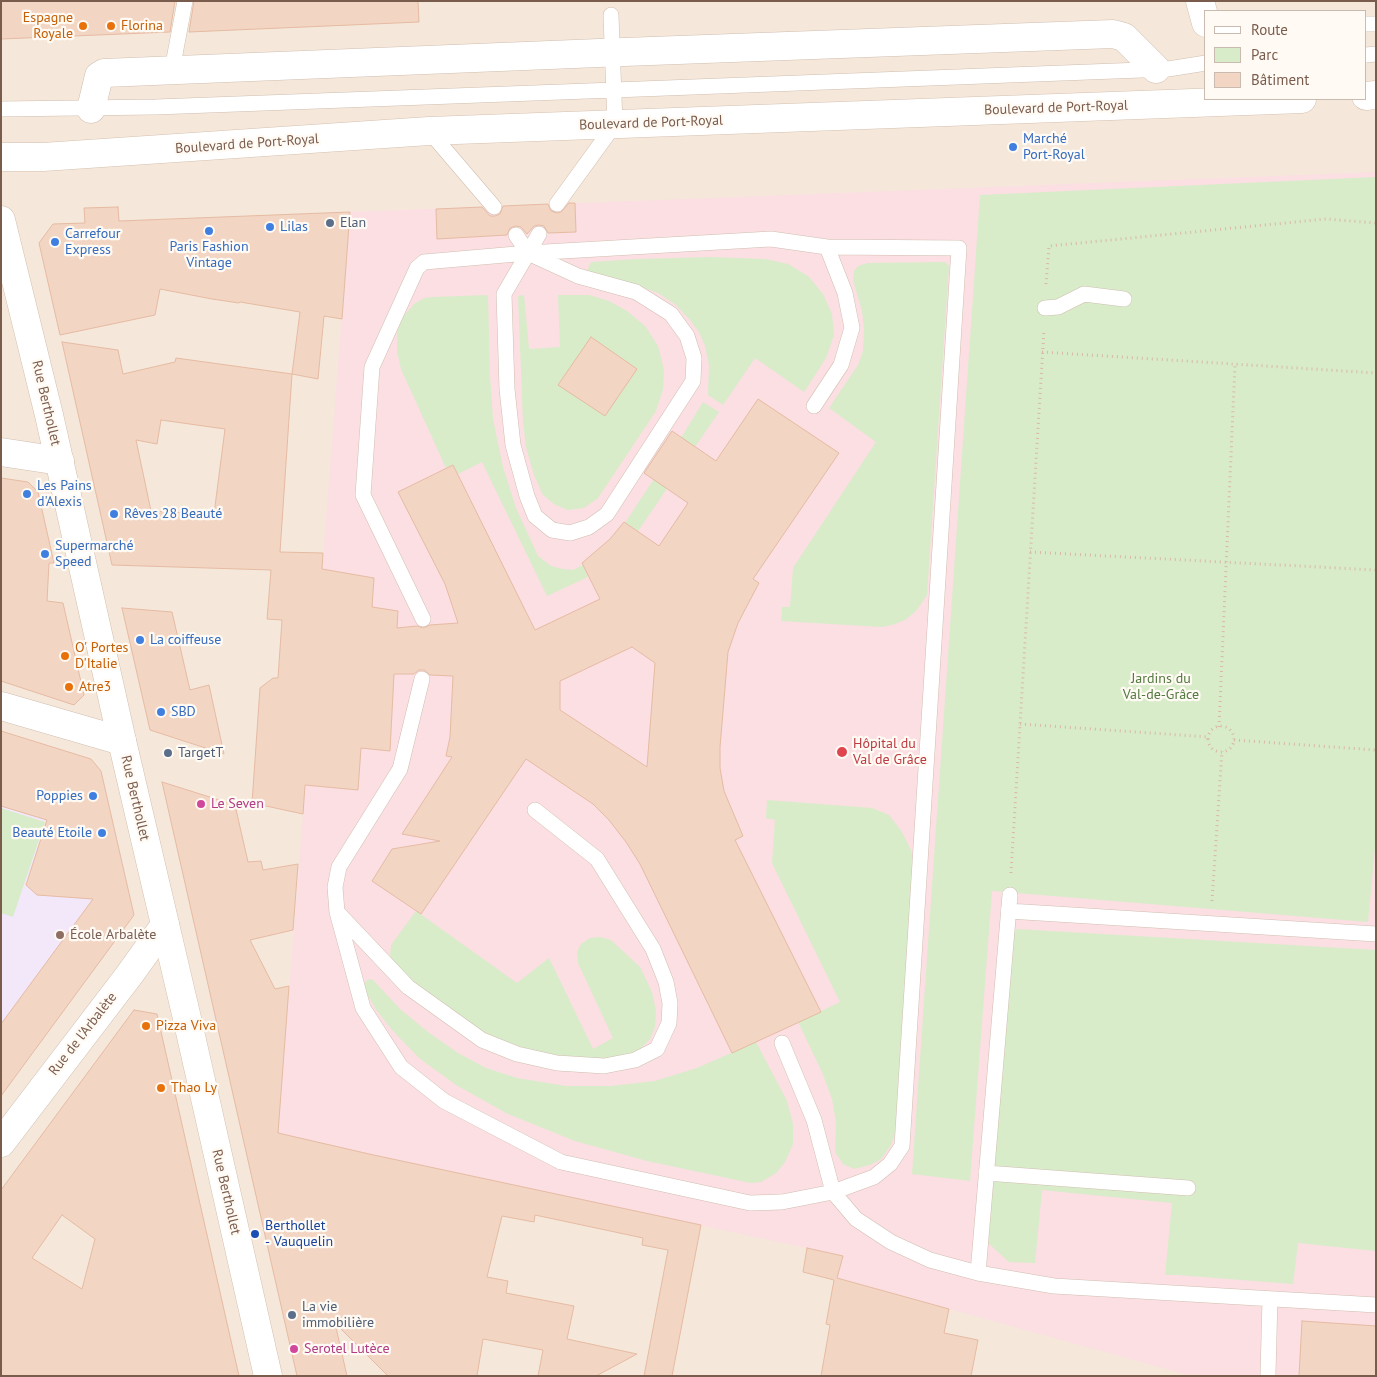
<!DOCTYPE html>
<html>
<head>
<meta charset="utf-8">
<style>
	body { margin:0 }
	#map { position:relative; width:1377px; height:1377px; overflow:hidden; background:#fdf6ec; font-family:"PT Sans",sans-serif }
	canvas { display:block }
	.frame { position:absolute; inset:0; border:2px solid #7a5c4d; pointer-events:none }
	.legend { position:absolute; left:1204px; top:10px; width:162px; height:90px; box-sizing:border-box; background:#fffaf3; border:1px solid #cabbb1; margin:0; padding:6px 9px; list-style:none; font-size:15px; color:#7a5c4d }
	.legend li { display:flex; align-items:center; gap:10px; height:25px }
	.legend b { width:25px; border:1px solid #cabbb1 }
</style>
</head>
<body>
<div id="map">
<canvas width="1377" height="1377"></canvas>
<div class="frame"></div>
<ul class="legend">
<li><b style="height:6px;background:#fff"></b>Route</li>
<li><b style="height:14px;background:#d8ecc9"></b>Parc</li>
<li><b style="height:14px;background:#f3d5c3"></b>Bâtiment</li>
</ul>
</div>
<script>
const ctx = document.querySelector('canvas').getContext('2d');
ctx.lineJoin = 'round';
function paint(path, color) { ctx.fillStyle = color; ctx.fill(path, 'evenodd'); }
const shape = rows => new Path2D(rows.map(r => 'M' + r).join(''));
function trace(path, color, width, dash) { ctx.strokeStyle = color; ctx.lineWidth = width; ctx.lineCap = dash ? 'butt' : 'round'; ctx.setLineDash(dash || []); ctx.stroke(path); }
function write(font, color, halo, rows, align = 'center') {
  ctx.font = font + ' "PT Sans",sans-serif'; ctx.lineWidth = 4.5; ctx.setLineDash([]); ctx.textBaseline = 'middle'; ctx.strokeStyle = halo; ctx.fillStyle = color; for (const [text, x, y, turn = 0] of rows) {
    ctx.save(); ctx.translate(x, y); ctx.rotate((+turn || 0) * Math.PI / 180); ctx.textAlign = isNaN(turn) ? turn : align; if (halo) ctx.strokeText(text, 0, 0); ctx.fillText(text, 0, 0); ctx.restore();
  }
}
const residential = shape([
	[1,1,1376,1,1376,1376,1,1376],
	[1206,11,1366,11,1366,99,1206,99]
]);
const education = shape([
	[1,806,29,815,46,818,27,885,37,895,102,899,129,894,134,915,1,1095]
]);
const medical = shape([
	[1376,172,1376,1376,1191,1376,837,1278,843,1256,369,1154,278,1133,350,212]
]);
const green = shape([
	[1376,177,1376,837,1368,922,992,891,970,1181,912,1174,980,195],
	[710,257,765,259,788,264,808,276,823,294,832,314,834,335,826,358,804,392,755,358,723,405,708,395,709,365,705,346,699,332,690,320,676,305,658,293,624,281,587,271,591,262,637,259],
	[945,262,949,266,927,595,916,611,905,620,892,625,881,627,781,621,782,607,790,607,793,568,876,442,829,408,858,365,863,351,864,328,862,311,853,280,854,271,858,266,868,263],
	[488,295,490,376,493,419,503,467,516,508,538,556,551,566,563,569,573,570,583,565,588,577,547,596,482,462,458,474,453,465,446,468,401,369,397,351,397,333,402,318,415,303,425,298,433,297],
	[524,295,529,349,560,347,558,295,589,295,609,301,627,311,645,326,658,346,664,370,663,389,656,411,598,498,584,508,567,510,554,504,543,495,534,475,526,447,523,422,518,296],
	[703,402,719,412,681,467,681,438],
	[654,479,673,480,638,531,625,523],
	[767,800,872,808,889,815,902,832,911,850,915,873,895,1133,891,1145,881,1159,870,1165,854,1169,843,1164,835,1152,836,1122,832,1099,822,1072,798,1022,840,1002,772,863,775,820,766,818],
	[1,808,45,822,13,917,1,913],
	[416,911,517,983,549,958,593,1049,613,1038,578,963,577,952,581,944,590,938,600,937,611,940,640,967,652,992,656,1011,655,1027,650,1039,640,1049,630,1056,614,1058,572,1057,531,1053,475,1030,394,966,390,956,391,945],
	[1017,929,1376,950,1376,1251,1298,1243,1293,1284,1177,1275,1165,1275,1172,1203,1042,1190,1035,1263,1009,1262,986,1241,1012,936],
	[372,979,400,1009,428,1032,458,1053,486,1068,517,1078,566,1086,611,1086,655,1081,697,1068,756,1042,787,1101,793,1124,793,1144,785,1162,776,1173,761,1182,751,1183,647,1161,575,1141,508,1114,456,1085,419,1058,393,1031,377,1011,367,994,364,984,367,980]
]);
const building = shape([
	[1,1,175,1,170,32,1,39,1,1],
	[194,1,418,1,419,22,189,32,194,1],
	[569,203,575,203,576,232,548,233,544,226,539,225,534,226,527,234,521,227,516,226,510,228,507,235,437,239,436,209,482,207,490,216,495,216,500,214,503,206,548,204,551,211,557,213,561,212,569,203],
	[118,207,119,221,350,212,342,319,324,316,318,379,292,374,300,312,240,302,239,303,212,299,160,289,155,315,60,335,39,243,53,224,85,223,84,208,118,207],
	[591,337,637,369,605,416,558,385,591,337],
	[62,342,118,350,123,374,175,362,176,358,292,374,280,552,323,553,322,569,374,578,372,607,398,611,397,628,417,626,423,628,430,625,458,623,445,584,398,492,453,465,535,630,600,599,582,563,610,539,624,522,659,546,688,503,644,473,672,431,716,461,758,399,839,453,753,579,759,583,738,623,728,652,720,747,720,768,724,791,743,836,735,840,821,1012,732,1053,640,864,626,842,609,820,593,804,526,759,421,914,372,881,392,849,440,841,402,834,452,757,446,756,450,737,453,676,430,675,424,670,419,670,414,674,394,674,390,751,361,748,358,790,305,785,303,814,252,803,260,688,273,678,278,678,282,620,267,619,271,570,112,565,62,342],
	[161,420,225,429,214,514,151,511,136,440,157,444,161,420],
	[632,647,655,663,647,767,560,710,560,681,632,647],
	[1,478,28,482,38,492,54,563,49,563,47,601,63,603,84,695,74,705,1,681,1,478],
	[122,608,172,612,190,690,209,685,224,754,150,730,122,608],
	[1,731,91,759,101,771,134,915,1,1096,1,1024,93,899,37,895,26,885,47,820,1,806,1,731],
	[162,782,235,805,248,862,261,861,263,870,298,864,293,930,250,940,275,989,289,986,278,1133,369,1154,701,1225,672,1376,644,1376,668,1250,642,1245,643,1238,535,1215,534,1222,502,1216,487,1277,508,1281,506,1293,574,1306,567,1339,637,1354,596,1376,538,1376,543,1350,483,1339,477,1376,388,1376,335,1323,347,1376,297,1376,162,782],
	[134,1010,157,1014,239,1376,1,1376,1,1190,134,1010],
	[62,1215,95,1239,82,1289,32,1258,62,1215],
	[807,1248,843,1256,837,1278,949,1309,944,1333,978,1340,971,1376,821,1376,830,1325,826,1324,834,1280,803,1272,807,1248],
	[1302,1321,1376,1326,1376,1376,1299,1376,1302,1321]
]);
const path = shape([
	[1046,284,1049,246,1326,219,1376,223],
	[1042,352,1376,373],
	[1030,552,1376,570],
	[1020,724,1209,737],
	'1208 739a13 13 0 1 1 26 0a13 13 0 1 1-26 0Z',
	[1219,727,1235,364],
	[1234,740,1376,750],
	[1011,873,1044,330],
	[1212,901,1222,751]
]);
const lane = shape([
	[1366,24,1376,24],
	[1366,55,1376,54],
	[172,70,185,1],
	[1,109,156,107,561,92,1168,69,1206,63],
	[429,131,494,207],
	[557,204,615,124,611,15],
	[516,235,528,253,539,234],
	[528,253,578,276,636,292,671,314,687,336,694,358,693,381,607,514,589,527,570,533,552,530,535,516,527,496,513,445,507,389,504,294,528,253],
	[1045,308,1058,307,1084,294,1124,299],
	[423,619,363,495,372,367,417,268,424,262,528,253,771,239,827,247,845,293,852,328,841,365,814,406],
	[422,679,400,769,339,867,335,887,337,912,363,1008,401,1067,444,1101,561,1162,750,1203,782,1202,833,1192,874,1177,890,1164,902,1146,959,248,827,247],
	[1008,911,1376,934],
	[338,913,408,987,482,1040,517,1054,557,1063,604,1066,635,1060,657,1049,669,1023,670,1003,666,982,653,949,597,859,535,810],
	[782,1043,814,1120,833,1192,856,1219,891,1242,930,1260,978,1273,1054,1286,1376,1305],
	[986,1173,1188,1188],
	[978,1273,1010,895],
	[1268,1374,1270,1299]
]);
const street = shape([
	[1200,1,1206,23],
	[91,109,99,76,104,73,624,52,1113,34,1124,37,1156,69],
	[1,452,60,461],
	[1,706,122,741],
	[1,1143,130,974,165,925]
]);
const secondary = shape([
	[1366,96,1376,95],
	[1,157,43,157,429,131,1302,99],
	[1,220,49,415,122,741,186,1014,268,1376]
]);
const markers = [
	[83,26,5,"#e8710a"],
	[111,26,5,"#e8710a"],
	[1013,147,5,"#3f7fe0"],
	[330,223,5,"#5c6f8a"],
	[270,227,5,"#3f7fe0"],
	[209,231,5,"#3f7fe0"],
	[55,242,5,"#3f7fe0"],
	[27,494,5,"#3f7fe0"],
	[114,514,5,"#3f7fe0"],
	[45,554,5,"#3f7fe0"],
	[140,640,5,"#3f7fe0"],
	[65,656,5,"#e8710a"],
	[69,687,5,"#e8710a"],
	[161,712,5,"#3f7fe0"],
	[842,752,6,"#e0444e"],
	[168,753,5,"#5c6f8a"],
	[93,796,5,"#3f7fe0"],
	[201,804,5,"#d1479c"],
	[102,833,5,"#3f7fe0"],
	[60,935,5,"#8d6e63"],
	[146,1026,5,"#e8710a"],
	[161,1088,5,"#e8710a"],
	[255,1234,5,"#1a4fb4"],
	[292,1315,5,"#5c6f8a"],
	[294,1349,5,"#d1479c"]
];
const foodNames = [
	["Espagne",73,18,"right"],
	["Royale",73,34,"right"],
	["Florina",121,26],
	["O' Portes",75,648],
	["D'Italie",75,664],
	["Atre3",79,687],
	["Pizza Viva",156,1026],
	["Thao Ly",171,1088]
];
const streetNames = [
	["Boulevard de Port-Royal",1056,108,-2],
	["Boulevard de Port-Royal",651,123,-2],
	["Boulevard de Port-Royal",247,144,-4],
	["Rue Berthollet",46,403,77],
	["Rue Berthollet",135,798,77],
	["Rue de l'Arbalète",83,1034,-52],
	["Rue Berthollet",226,1192,77]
];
const shopNames = [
	["Marché",1023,139],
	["Port-Royal",1023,155],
	["Lilas",280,227],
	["Carrefour",65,234],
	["Express",65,250],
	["Paris Fashion",209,247,"center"],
	["Vintage",209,263,"center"],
	["Les Pains",37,486],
	["d'Alexis",37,502],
	["Rêves 28 Beauté",124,514],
	["Supermarché",55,546],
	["Speed",55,562],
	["La coiffeuse",150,640],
	["SBD",171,712],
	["Poppies",83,796,"right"],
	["Beauté Etoile",92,833,"right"]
];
const serviceNames = [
	["Elan",340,223],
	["TargetT",178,753],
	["La vie",302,1307],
	["immobilière",302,1323]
];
const parkNames = [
	["Jardins du",1161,679],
	["Val-de-Grâce",1161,695]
];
const healthNames = [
	["Hôpital du",853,744],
	["Val de Grâce",853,760]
];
const hotelNames = [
	["Le Seven",211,804],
	["Serotel Lutèce",304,1349]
];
const educationNames = [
	["École Arbalète",70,935]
];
const transitNames = [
	["Berthollet",265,1226],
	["- Vauquelin",265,1242]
];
paint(residential, '#f5e8da');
paint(education, '#f3e8fa');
paint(medical, '#fbdfe3');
paint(green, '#d8ecc9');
paint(building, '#f3d5c3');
trace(building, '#e6bba3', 1);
trace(lane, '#d1beb0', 16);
trace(street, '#d1beb0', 29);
trace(secondary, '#d6c0b0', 29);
trace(path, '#d9b8a5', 3, [1, 4]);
trace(lane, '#fff', 15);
trace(street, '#fff', 28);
trace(secondary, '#fff', 28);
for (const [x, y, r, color] of markers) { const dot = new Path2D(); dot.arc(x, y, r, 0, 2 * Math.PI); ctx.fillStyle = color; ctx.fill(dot); trace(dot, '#fffaf3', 2); }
write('14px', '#c56008', '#fffaf3', foodNames, 'left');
write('14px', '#7a5c4d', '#fffaf3', streetNames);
write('14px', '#366cbe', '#fffaf3', shopNames, 'left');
write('14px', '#4e5e75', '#fffaf3', serviceNames, 'left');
write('14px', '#537a41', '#fffaf3', parkNames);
write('14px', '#be3a42', '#fffaf3', healthNames, 'left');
write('14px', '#b23c85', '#fffaf3', hotelNames, 'left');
write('14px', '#785e54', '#fffaf3', educationNames, 'left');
write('14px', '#164399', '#fffaf3', transitNames, 'left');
</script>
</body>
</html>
